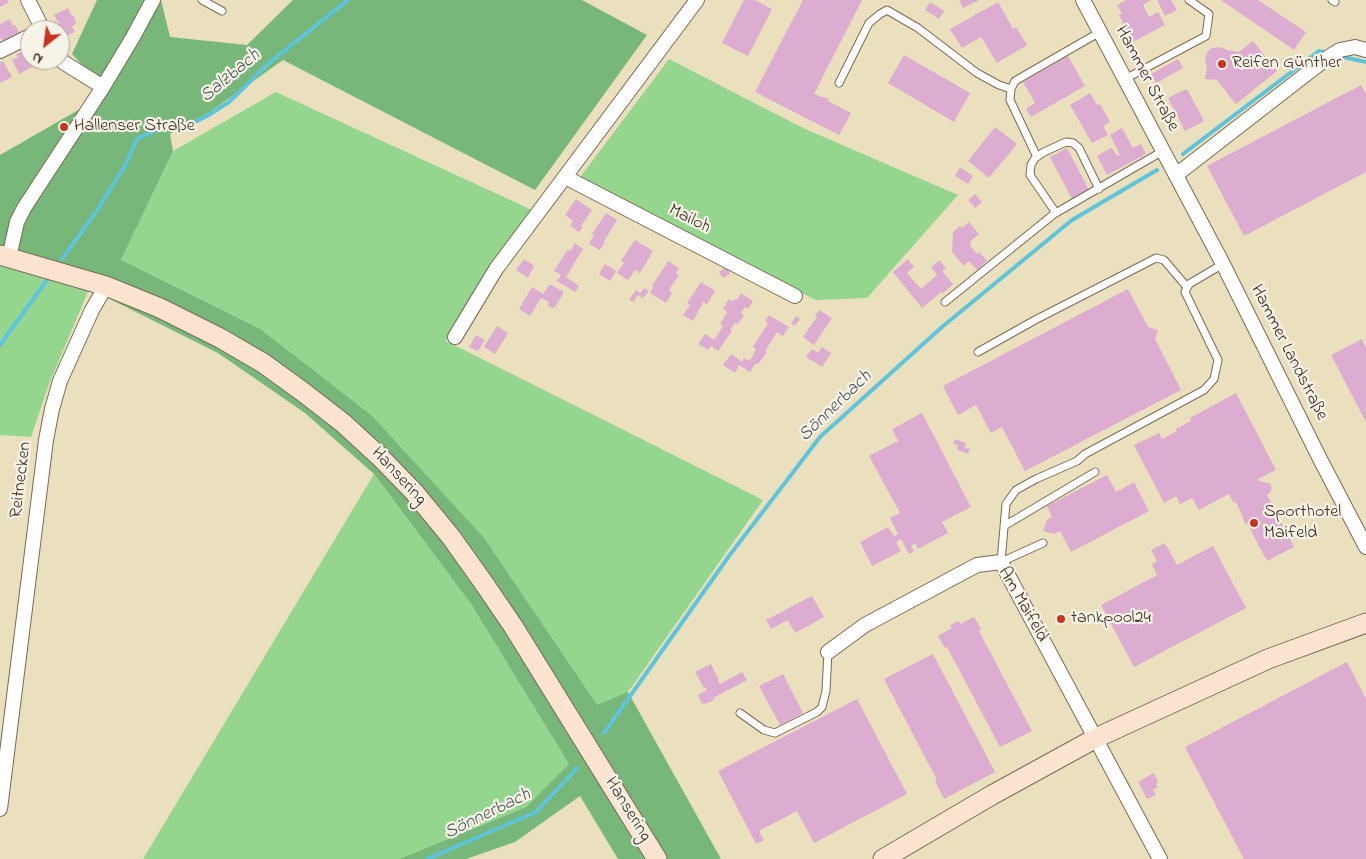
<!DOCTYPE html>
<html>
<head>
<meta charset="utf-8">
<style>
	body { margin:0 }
	#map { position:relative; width:1366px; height:859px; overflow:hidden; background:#ebe0bd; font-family:"Indie Flower",sans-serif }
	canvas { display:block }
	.north { position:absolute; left:20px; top:20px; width:50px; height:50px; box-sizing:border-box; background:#f7f3e8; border:1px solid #aca397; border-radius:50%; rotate:210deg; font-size:14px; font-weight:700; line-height:20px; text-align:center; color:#3b2a1e }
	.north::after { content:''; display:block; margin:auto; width:18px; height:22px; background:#c8321e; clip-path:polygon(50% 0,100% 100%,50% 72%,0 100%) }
</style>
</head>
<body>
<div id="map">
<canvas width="1366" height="859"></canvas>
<div class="north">N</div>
</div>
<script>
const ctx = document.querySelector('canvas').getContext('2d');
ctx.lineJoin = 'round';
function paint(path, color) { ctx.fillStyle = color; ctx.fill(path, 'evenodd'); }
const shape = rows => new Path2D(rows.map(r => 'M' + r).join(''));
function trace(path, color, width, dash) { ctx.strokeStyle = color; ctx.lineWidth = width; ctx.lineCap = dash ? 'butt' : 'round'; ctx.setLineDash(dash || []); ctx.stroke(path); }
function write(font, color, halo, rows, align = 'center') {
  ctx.font = font + ' "Indie Flower",sans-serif'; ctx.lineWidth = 4.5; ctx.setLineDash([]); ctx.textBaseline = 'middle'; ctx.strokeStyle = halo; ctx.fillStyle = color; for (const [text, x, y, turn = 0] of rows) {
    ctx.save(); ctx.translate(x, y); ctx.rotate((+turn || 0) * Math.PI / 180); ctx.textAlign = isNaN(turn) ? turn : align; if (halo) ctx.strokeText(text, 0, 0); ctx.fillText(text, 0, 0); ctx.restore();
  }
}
const green = shape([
	[669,59,803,128,958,195,867,298,816,300,578,180],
	[276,92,532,210,446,341,763,500,628,692,597,706,485,539,121,260,173,151],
	[0,264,90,287,49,384,31,437,0,435],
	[374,474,471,604,569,764,526,807,399,859,143,859]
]);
const forest = shape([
	[97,0,161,0,170,37,247,45,293,0,582,0,647,35,535,190,283,60,210,112,170,134,173,151,121,260,260,329,371,415,485,539,597,705,628,692,721,859,618,859,580,796,515,842,466,859,399,859,526,807,569,764,471,604,374,474,305,413,218,353,106,297,90,287,0,264,0,155,108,93,72,54]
]);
const stream = shape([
	[1339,56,1366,62],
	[1183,154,1319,51,1327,53],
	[62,259,96,212,126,164,137,139,156,130,193,123,207,116,229,102,269,63,348,0],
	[0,345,50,276],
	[604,733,729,556,820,437,942,327,1072,220,1157,170],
	[427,859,536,812,577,768]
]);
const building = shape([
	[0,0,7,0,9,2,0,7],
	[744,0,755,0,772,9,748,56,722,43],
	[803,0,862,0,814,94,829,99,828,101,851,113,839,135,755,92],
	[959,0,979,0,963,8],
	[1126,0,1151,0,1143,5,1149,17,1158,12,1165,25,1133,42,1119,15,1122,14,1117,5],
	[1157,0,1171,0,1177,10,1165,16],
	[1221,0,1258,0,1306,32,1294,50],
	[930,2,944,11,939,19,925,10],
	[998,2,1013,29,1016,27,1027,45,997,63,981,37,962,48,950,29],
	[68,8,72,16,74,16,76,24,72,26,75,32,66,36,54,15],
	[10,19,13,26,15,25,19,32,3,41,1,38,0,39,0,24],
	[1253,41,1277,71,1236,104,1217,80,1205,79,1207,67,1205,59,1208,51,1212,48,1220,47,1227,50,1239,52],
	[29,48,30,60,36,60,38,64,19,74,12,60,18,57,16,54],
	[904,55,970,93,954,122,888,83],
	[1068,56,1085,86,1031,117,1026,109,1035,103,1023,82],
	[1178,59,1183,68,1156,83,1151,74],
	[3,61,12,77,0,83,0,63],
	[1361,85,1366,94,1366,172,1244,236,1207,166],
	[1187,89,1204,121,1185,131,1168,98],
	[1090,93,1097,105,1100,104,1110,122,1103,126,1108,135,1092,143,1070,105],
	[995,127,1017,144,989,178,968,161],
	[1122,128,1133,148,1141,144,1146,154,1107,175,1097,156,1111,148,1113,149,1117,156,1120,155,1110,135],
	[1067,148,1089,190,1072,199,1050,157],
	[960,167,973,176,968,184,955,176],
	[975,194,982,202,975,208,968,200],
	[576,199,592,210,581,226,583,227,579,232,570,226,573,221,565,215],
	[606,213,617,220,604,241,605,242,600,250,589,244,594,235,592,234],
	[969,222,979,234,971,241,970,246,977,254,979,252,987,261,977,270,969,261,964,266,952,252,953,232,960,226,962,228],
	[635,240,653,251,640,273,635,270,628,280,617,273,624,263,621,261],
	[575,243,583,249,566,277,579,286,575,292,557,281,561,275,554,271,568,249,570,251],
	[524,259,534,266,528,278,516,270],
	[908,259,914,267,907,273,921,289,937,275,931,267,939,260,946,268,942,271,953,284,942,294,941,292,922,308,893,272],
	[668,261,679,268,676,273,679,275,669,290,672,293,666,303,650,293,653,287,652,286],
	[605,264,616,271,610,281,599,274],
	[727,267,730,274,723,278,719,272],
	[701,282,715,291,707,304,703,302,693,321,683,315,690,305,687,303],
	[550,284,564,292,555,307,552,308,548,306,549,302,541,298,530,316,519,309,532,287,543,294],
	[644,288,649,291,643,298,638,295,633,302,629,300,636,290,640,293],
	[1128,289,1148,327,1158,330,1155,339,1181,390,1025,471,1002,427,991,433,976,405,958,415,943,386],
	[741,293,753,301,748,309,745,307,741,313,744,315,738,324,735,323,730,330,732,331,718,351,711,346,708,350,698,344,705,334,714,340,723,326,720,324,727,312,723,309,729,299,733,302,735,299,737,300],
	[819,310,832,318,814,345,803,337,817,317,815,316],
	[769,315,789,327,783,336,777,332,765,351,767,352,759,363,754,365,750,372,739,365,735,373,723,365,731,354,742,362,744,358,750,361,756,349,753,347,768,323,765,322],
	[796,316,800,319,795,326,791,323],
	[497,326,508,333,495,354,484,347],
	[476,335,485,340,478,351,469,347],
	[1362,339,1366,348,1366,422,1331,355],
	[822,347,831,353,822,367,806,357,812,349,818,353],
	[1236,393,1276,470,1258,479,1259,481,1271,484,1270,486,1272,487,1270,493,1268,493,1267,495,1294,547,1267,561,1247,523,1245,524,1242,515,1236,502,1234,503,1229,494,1199,510,1192,498,1180,504,1176,496,1164,503,1134,445,1159,433,1162,439,1177,431,1176,429,1191,421,1190,418],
	[922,413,971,507,942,522,948,533,918,549,915,543,911,546,914,551,909,554,901,539,896,542,901,551,872,566,860,542,888,527,894,536,898,534,890,518,900,513,869,456,898,441,892,429],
	[955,439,966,443,965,448,970,449,968,454,957,450,958,445,953,444],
	[1107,475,1116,492,1134,482,1149,511,1071,552,1060,531,1054,534,1043,531,1047,520,1052,517,1047,506],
	[1165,543,1177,565,1213,546,1246,608,1134,667,1101,605,1157,575,1152,564,1157,561,1151,550],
	[812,596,824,617,795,633,788,620,771,629,766,620],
	[974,617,981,629,979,631,1032,731,1000,747,947,647,945,648,938,636,952,628,950,625,959,621,960,624],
	[933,654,995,772,944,799,935,781,937,780,884,679],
	[1347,662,1366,699,1366,859,1244,859,1185,747],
	[711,664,719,680,718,680,720,684,742,672,747,680,715,697,713,698,714,700,705,704,704,703,702,704,698,695,707,690,705,687,704,688,695,672],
	[783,674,803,713,780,725,759,686],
	[857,699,907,794,814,843,797,811,759,831,764,840,756,844,718,771],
	[1154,773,1158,782,1156,784,1158,787,1153,790,1156,795,1147,799,1138,782]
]);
const lane = shape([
	[202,0,222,11],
	[1332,0,1335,2],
	[1125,79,1206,36,1209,14,1189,0],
	[839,83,869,23,880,14,887,10,918,28,977,73,999,85,1011,89],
	[1037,157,1010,100,1011,89,1015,81,1100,32],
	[1056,213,1030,175,1031,165,1035,158,1044,152,1066,142,1073,143,1079,148,1099,189],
	[945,302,1054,214,1163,151],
	[978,352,1035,320,1156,258,1164,260,1187,287],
	[1004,526,1095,472],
	[1043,543,1001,562,1006,504,1016,490,1036,479,1077,461,1085,454,1204,390,1214,379,1218,360,1185,292,1189,284,1223,264],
	[740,713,764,730,775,733,817,712,822,707,826,691,828,652]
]);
const street = shape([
	[28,0,43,30],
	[1083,0,1223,264,1320,459,1366,547],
	[0,51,30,36],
	[60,58,63,62,103,87],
	[1176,175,1327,58,1340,50,1355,47,1366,50],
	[565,177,795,296],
	[9,257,17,222,24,208,103,87,133,37,153,0],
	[455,337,496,269,697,0],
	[828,652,865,625,977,565,1001,562,1160,859],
	[0,809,46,440,52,409,60,381,92,310,106,286]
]);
const secondary = shape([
	[0,255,106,286,160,308,220,338,263,363,303,392,343,423,380,457,414,492,451,537,483,582,513,626,657,859],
	[883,859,992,795,1096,738,1268,659,1366,623]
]);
const markers = [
	[1222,64,5,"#c8321e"],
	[64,127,5,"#c8321e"],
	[1254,523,5,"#c8321e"],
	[1061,619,5,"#c8321e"]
];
const poiNames = [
	["Reifen Günther",1232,64],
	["Hallenser Straße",74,127],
	["Sporthotel",1264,513],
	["Maifeld",1264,534],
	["tankpool24",1071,619]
];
const streetNames = [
	["Hammer Straße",1146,79,62],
	["Mailoh",689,220,27],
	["Hammer Landstraße",1288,353,63],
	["Hansering",398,477,47],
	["Reitnecken",22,480,-83],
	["Am Maifeld",1022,605,60],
	["Hansering",627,810,58]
];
const waterNames = [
	["Salzbach",231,77,-40],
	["Sönnerbach",836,407,-44],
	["Sönnerbach",488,815,-26]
];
paint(green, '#94d68e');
paint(forest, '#77b779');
trace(stream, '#5ec4dc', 4);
paint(building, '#dcadd1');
trace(lane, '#796a56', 9);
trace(street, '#796a56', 16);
trace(secondary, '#796a56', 21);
trace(lane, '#fff', 7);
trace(street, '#fff', 14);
trace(secondary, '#fde4d1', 19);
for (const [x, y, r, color] of markers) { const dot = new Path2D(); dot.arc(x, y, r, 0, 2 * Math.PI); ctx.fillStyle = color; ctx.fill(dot); trace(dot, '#f7f3e8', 2); }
write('18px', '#3b2a1e', '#f7f3e8', poiNames, 'left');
write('18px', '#3b2a1e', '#f7f3e8', streetNames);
write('italic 19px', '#465857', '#f7f3e8', waterNames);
</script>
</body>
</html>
